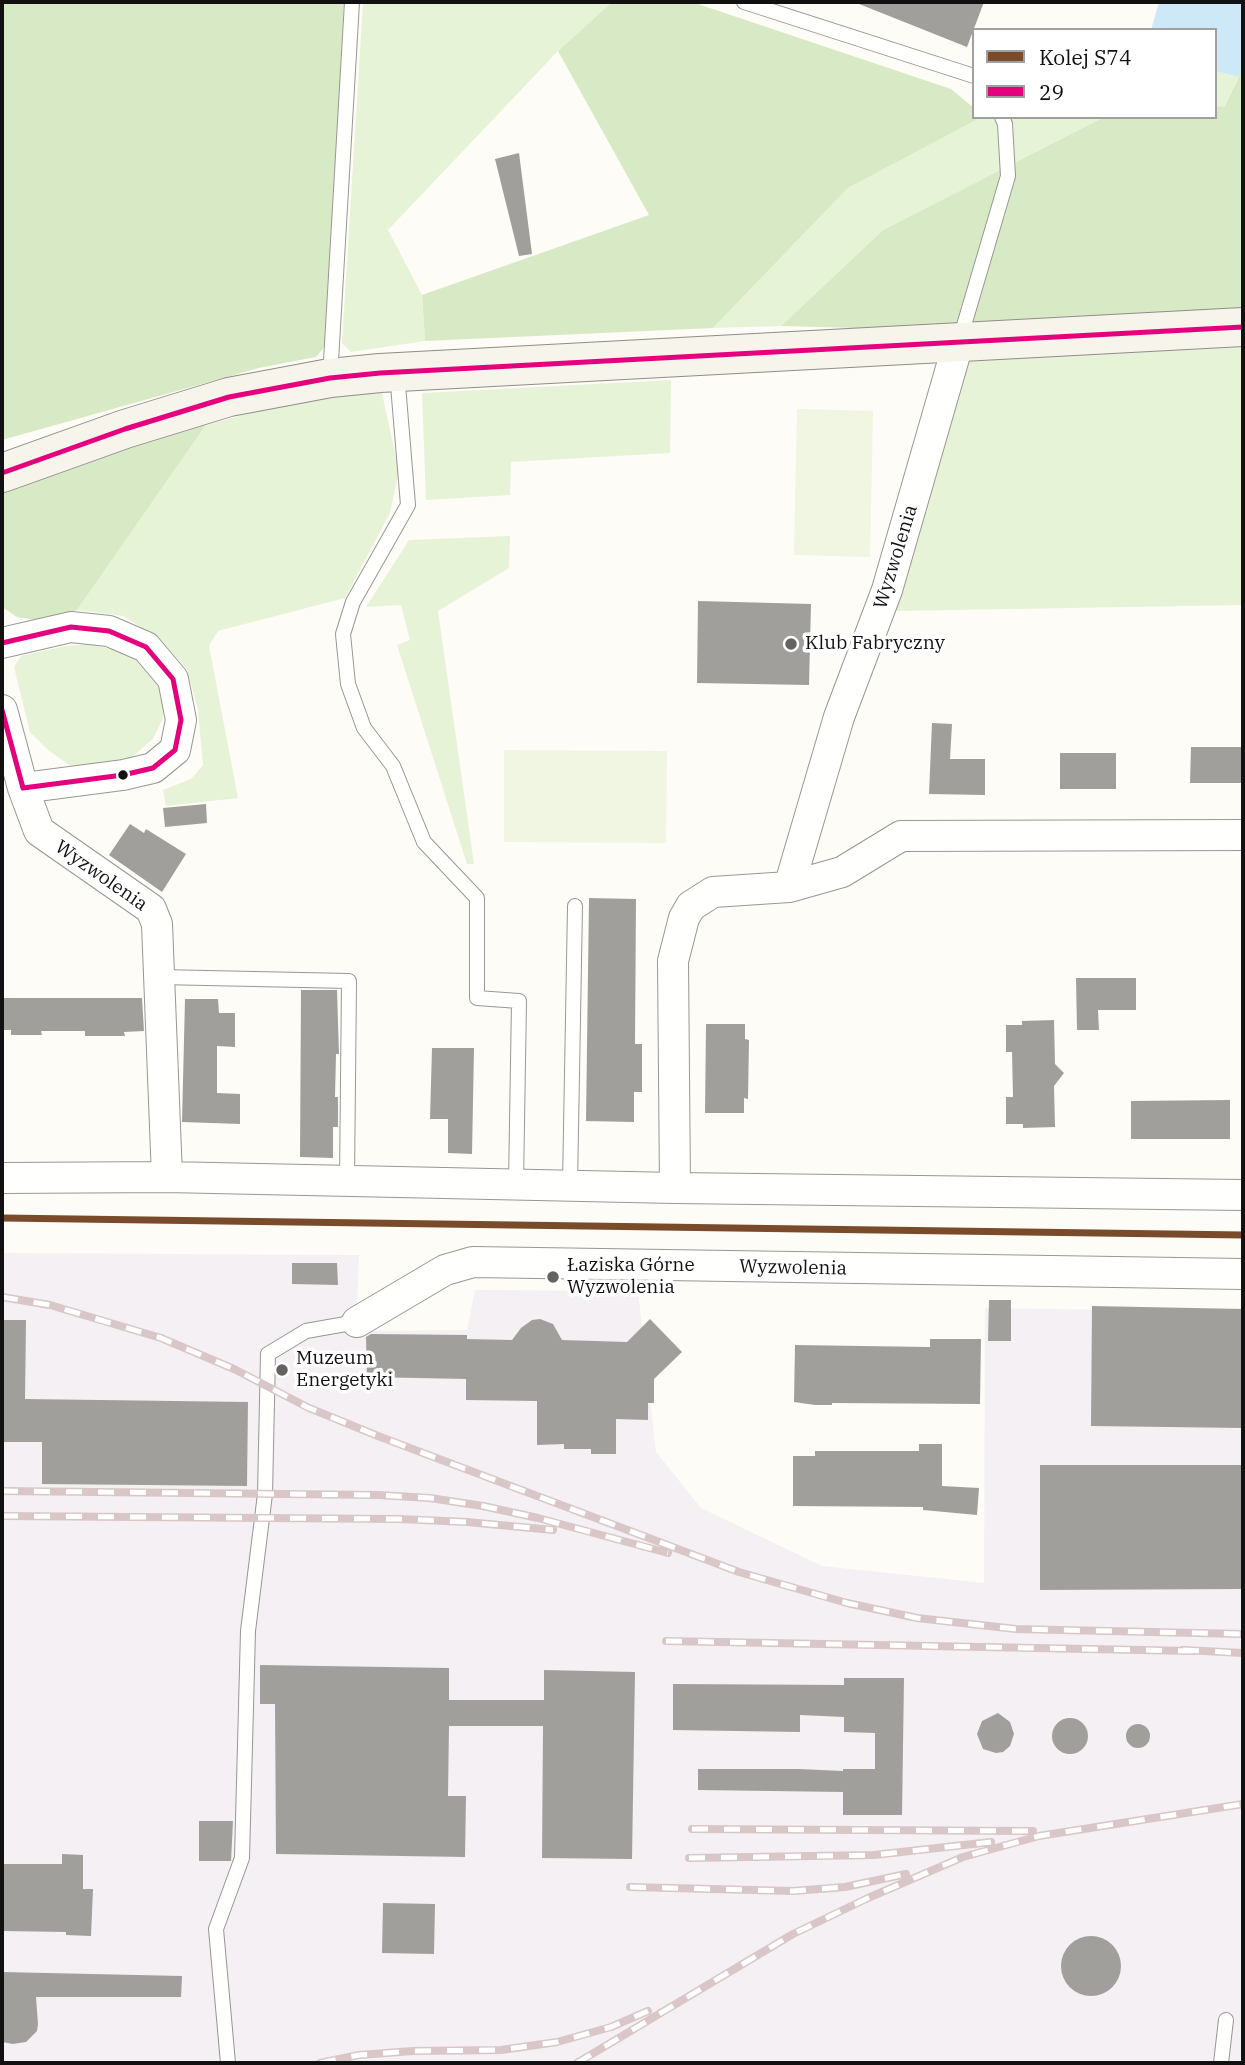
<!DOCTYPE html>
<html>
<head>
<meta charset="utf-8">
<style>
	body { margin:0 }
	#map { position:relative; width:1245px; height:2065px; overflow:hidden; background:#fdfcf7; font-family:"IBM Plex Serif",serif }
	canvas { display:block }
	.frame { position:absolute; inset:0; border:4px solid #111; pointer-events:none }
	.legend { position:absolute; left:972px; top:28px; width:245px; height:91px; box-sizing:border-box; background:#fff; border:2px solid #a0a0a0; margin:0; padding:9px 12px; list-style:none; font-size:21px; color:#111 }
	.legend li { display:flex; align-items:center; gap:14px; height:35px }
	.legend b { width:35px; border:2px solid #a0a0a0 }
</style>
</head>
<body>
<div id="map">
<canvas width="1245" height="2065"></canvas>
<div class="frame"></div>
<ul class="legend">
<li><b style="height:9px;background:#7a4b2a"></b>Kolej S74</li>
<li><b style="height:9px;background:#e5007d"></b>29</li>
</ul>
</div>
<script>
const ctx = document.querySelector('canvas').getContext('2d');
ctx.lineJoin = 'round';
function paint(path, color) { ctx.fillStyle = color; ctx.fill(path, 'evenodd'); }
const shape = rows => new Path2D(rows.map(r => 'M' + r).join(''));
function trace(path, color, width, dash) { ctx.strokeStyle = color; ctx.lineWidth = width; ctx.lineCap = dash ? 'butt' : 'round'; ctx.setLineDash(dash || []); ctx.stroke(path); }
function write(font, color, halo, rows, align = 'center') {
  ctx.font = font + ' "IBM Plex Serif",serif'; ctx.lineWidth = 7; ctx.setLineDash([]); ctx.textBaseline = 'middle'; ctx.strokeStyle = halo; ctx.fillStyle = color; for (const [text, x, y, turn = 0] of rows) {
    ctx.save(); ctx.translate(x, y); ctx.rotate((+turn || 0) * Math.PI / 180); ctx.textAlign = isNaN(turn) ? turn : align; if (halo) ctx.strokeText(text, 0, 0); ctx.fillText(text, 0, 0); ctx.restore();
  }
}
const industrial = shape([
	[2,1253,359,1255,356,1331,467,1330,475,1290,638,1291,656,1452,701,1508,822,1566,984,1583,985,1308,1243,1312,1243,2063,2,2063]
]);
const green = shape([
	[363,2,612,2,558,51,388,230,422,295,425,341,351,352,342,343],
	[1215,71,1239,77,1223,108,1215,106],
	[982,117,1104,117,883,230,781,326,713,328,848,188],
	[1243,347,1243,605,896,611,956,388,969,361],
	[671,380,670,453,511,462,510,495,426,500,422,393],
	[381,389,399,471,390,513,345,598,218,631,209,646,238,798,166,806,163,790,191,779,203,765,198,710,187,669,159,639,123,616,77,610,206,425,277,406],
	[510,536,509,568,438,611,474,864,467,864,397,645,410,640,401,605,366,607,409,540],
	[92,644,127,653,147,669,158,686,164,704,163,718,153,739,133,756,119,762,97,768,69,765,48,750,30,732,14,667,21,656,66,646]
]);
const forest = shape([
	[2,2,344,2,326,345,316,357,259,368,2,440],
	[612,2,692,2,951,89,974,108,974,117,982,117,848,188,713,328,425,341,422,295,649,215,558,51],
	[1243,63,1243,309,930,330,781,326,883,230,1104,117,1215,117,1215,106,1224,107,1239,77],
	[206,425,77,610,43,621,17,617,2,607,2,494,128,445]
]);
const pitch = shape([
	[797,409,873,411,870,557,794,555],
	[504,750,667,751,666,843,504,842]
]);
const water = shape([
	[1159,2,1243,2,1243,63,1239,77,1215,71,1215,30,1151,30]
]);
const building = shape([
	[854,2,984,2,967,47],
	[519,153,532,254,519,256,495,159],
	[698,601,811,604,809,685,697,683],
	[932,723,952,724,950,759,985,759,985,795,929,794],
	[1191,747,1243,747,1243,783,1190,783],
	[1060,753,1116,753,1116,789,1060,789],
	[206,804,207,823,165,827,163,808],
	[130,824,144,833,146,829,186,854,162,892,109,855],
	[589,898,636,899,635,1044,642,1044,642,1092,634,1092,634,1122,586,1121],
	[1076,978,1136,978,1136,1010,1098,1010,1099,1030,1077,1030],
	[301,990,337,990,339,1054,336,1054,335,1097,338,1097,338,1127,333,1127,333,1158,300,1157],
	[2,998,142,998,144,1031,124,1032,125,1036,85,1036,85,1031,41,1031,42,1035,11,1035,11,1030,2,1030],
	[185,999,218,999,219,1013,235,1013,235,1047,217,1046,217,1093,240,1094,240,1124,182,1122],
	[1054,1020,1055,1064,1064,1073,1054,1086,1055,1127,1023,1128,1023,1124,1006,1124,1006,1097,1013,1097,1012,1052,1006,1052,1006,1025,1022,1025,1022,1021],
	[706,1024,745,1024,745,1039,749,1040,748,1099,744,1098,744,1113,705,1113],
	[432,1048,474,1048,472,1154,448,1153,448,1119,430,1119],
	[1230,1100,1230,1139,1131,1139,1131,1101],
	[292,1263,337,1263,338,1285,292,1284],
	[989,1300,1011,1300,1011,1341,988,1341],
	[1092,1306,1243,1309,1243,1428,1091,1426],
	[540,1319,553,1324,562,1340,627,1342,650,1319,682,1352,654,1379,654,1403,648,1403,648,1420,616,1419,616,1454,591,1454,591,1449,564,1449,564,1444,537,1445,537,1401,466,1400,466,1379,367,1377,366,1337,371,1334,467,1335,467,1339,512,1340,521,1328,532,1320],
	[2,1320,26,1320,25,1399,248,1402,247,1486,42,1484,42,1442,2,1442],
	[930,1339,981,1339,980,1404,832,1403,832,1405,815,1405,794,1402,795,1345,930,1347],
	[919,1444,942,1444,942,1486,979,1488,977,1515,923,1510,923,1507,793,1506,793,1456,815,1456,815,1451,919,1451],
	[1040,1465,1243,1465,1243,1589,1040,1590],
	[260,1665,449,1668,449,1700,544,1700,544,1670,635,1672,632,1859,542,1858,543,1726,449,1726,448,1796,466,1796,465,1857,276,1854,275,1704,260,1704],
	[844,1678,904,1678,902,1815,843,1815,843,1792,698,1790,698,1769,799,1769,843,1771,843,1769,875,1769,875,1733,844,1732,844,1717,800,1715,800,1732,673,1730,673,1684,844,1685],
	[998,1713,1010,1722,1014,1734,1010,1746,1003,1752,996,1753,983,1749,977,1734,982,1721],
	'1052 1736a18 18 0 1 1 36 0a18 18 0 1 1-36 0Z',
	'1126 1736a12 12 0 1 1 24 0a12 12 0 1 1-24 0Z',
	[199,1821,233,1821,231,1861,199,1861],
	[62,1854,83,1855,83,1889,93,1889,91,1936,66,1935,66,1932,2,1931,2,1864,62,1864],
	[383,1903,435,1904,434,1954,382,1953],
	'1061 1966a30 30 0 1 1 60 0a30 30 0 1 1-60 0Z',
	[2,1972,182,1976,181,1997,36,1997,38,2024,37,2031,26,2042,13,2044,2,2042]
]);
const lane = shape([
	[744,2,974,76],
	[960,339,1008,176,1005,124,1002,117],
	[397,373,408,505,353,602,343,634,348,684,364,728,393,766,424,842,477,898,477,998,519,1001,516,1184],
	[330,378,352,2],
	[159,977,349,981,347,1180],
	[570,1185,575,906],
	[228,2063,216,1929,242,1858,248,1631,265,1494,268,1354,306,1331,357,1322],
	[1221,2063,1226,2020]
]);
const street = shape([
	[958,344,887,590,839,717,789,887,842,872,901,836,1243,835],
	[2,643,71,627,109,631,146,647,173,679,181,720,175,750,153,768,123,775,23,788],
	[2,710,23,788,39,831,151,909,157,924,167,1177],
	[2,1178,167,1177,675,1188,1243,1195],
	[675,1188,673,961,684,918,691,906,713,892,789,887],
	[357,1322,445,1270,473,1262,1243,1274]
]);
const secondary = shape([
	[2,473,125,429,229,397,330,378,380,373,1243,327]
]);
const rail = shape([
	[2,1297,50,1305,161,1338,234,1369,309,1408,378,1436,739,1572,847,1603,917,1618,1016,1629,1243,1634],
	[2,1491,378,1495,430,1498,483,1506,538,1518,668,1553],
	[2,1516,399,1519,467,1522,553,1530],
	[666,1641,1193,1651],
	[1183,1650,1243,1653],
	[692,1829,1033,1831],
	[689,1858,874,1855,991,1842],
	[630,1887,793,1891,845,1887,906,1874],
	[320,2063,359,2055,413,2051,501,2050,557,2042,611,2027,648,2011],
	[577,2063,793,1934,868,1898,963,1857,1039,1836,1243,1804]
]);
const bus1 = shape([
	[2,473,125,429,229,397,330,378,380,373,1243,327],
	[2,643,71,627,109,631,146,647,173,679,181,720,175,750,153,768,123,775,23,788],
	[2,710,23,788]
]);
const rail1 = shape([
	[2,1218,1243,1235]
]);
const markers = [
	[791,644,7,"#646362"],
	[123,775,6,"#111"],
	[553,1277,7,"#646362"],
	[282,1370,7,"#646362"]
];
const streetNames = [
	["Wyzwolenia",896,557,-73],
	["Wyzwolenia",101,876,35],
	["Wyzwolenia",793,1268,1]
];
const poiNames = [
	["Klub Fabryczny",805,644],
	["Łaziska Górne",567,1266],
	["Wyzwolenia",567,1288],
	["Muzeum",296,1359],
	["Energetyki",296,1381]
];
paint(industrial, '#f5f0f3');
paint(green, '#e7f3d7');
paint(forest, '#d8eac5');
paint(pitch, '#f0f6e1');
paint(water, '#cde8f7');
paint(building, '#a19f9c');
trace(lane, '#979795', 16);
trace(street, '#979795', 32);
trace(secondary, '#8e8d8b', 40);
trace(lane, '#fffffe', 14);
trace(street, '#fffffe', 30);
trace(secondary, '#f6f4eb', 38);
trace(rail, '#d9c6c7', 8);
trace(rail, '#fff', 5, [16]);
trace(bus1, '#e5007d', 5);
trace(rail1, '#7a4b2a', 7);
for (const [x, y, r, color] of markers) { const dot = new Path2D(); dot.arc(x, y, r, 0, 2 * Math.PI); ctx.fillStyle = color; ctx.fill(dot); trace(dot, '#fff', 2.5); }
write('19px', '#111', '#fff', streetNames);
write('19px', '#111', '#fff', poiNames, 'left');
</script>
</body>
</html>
